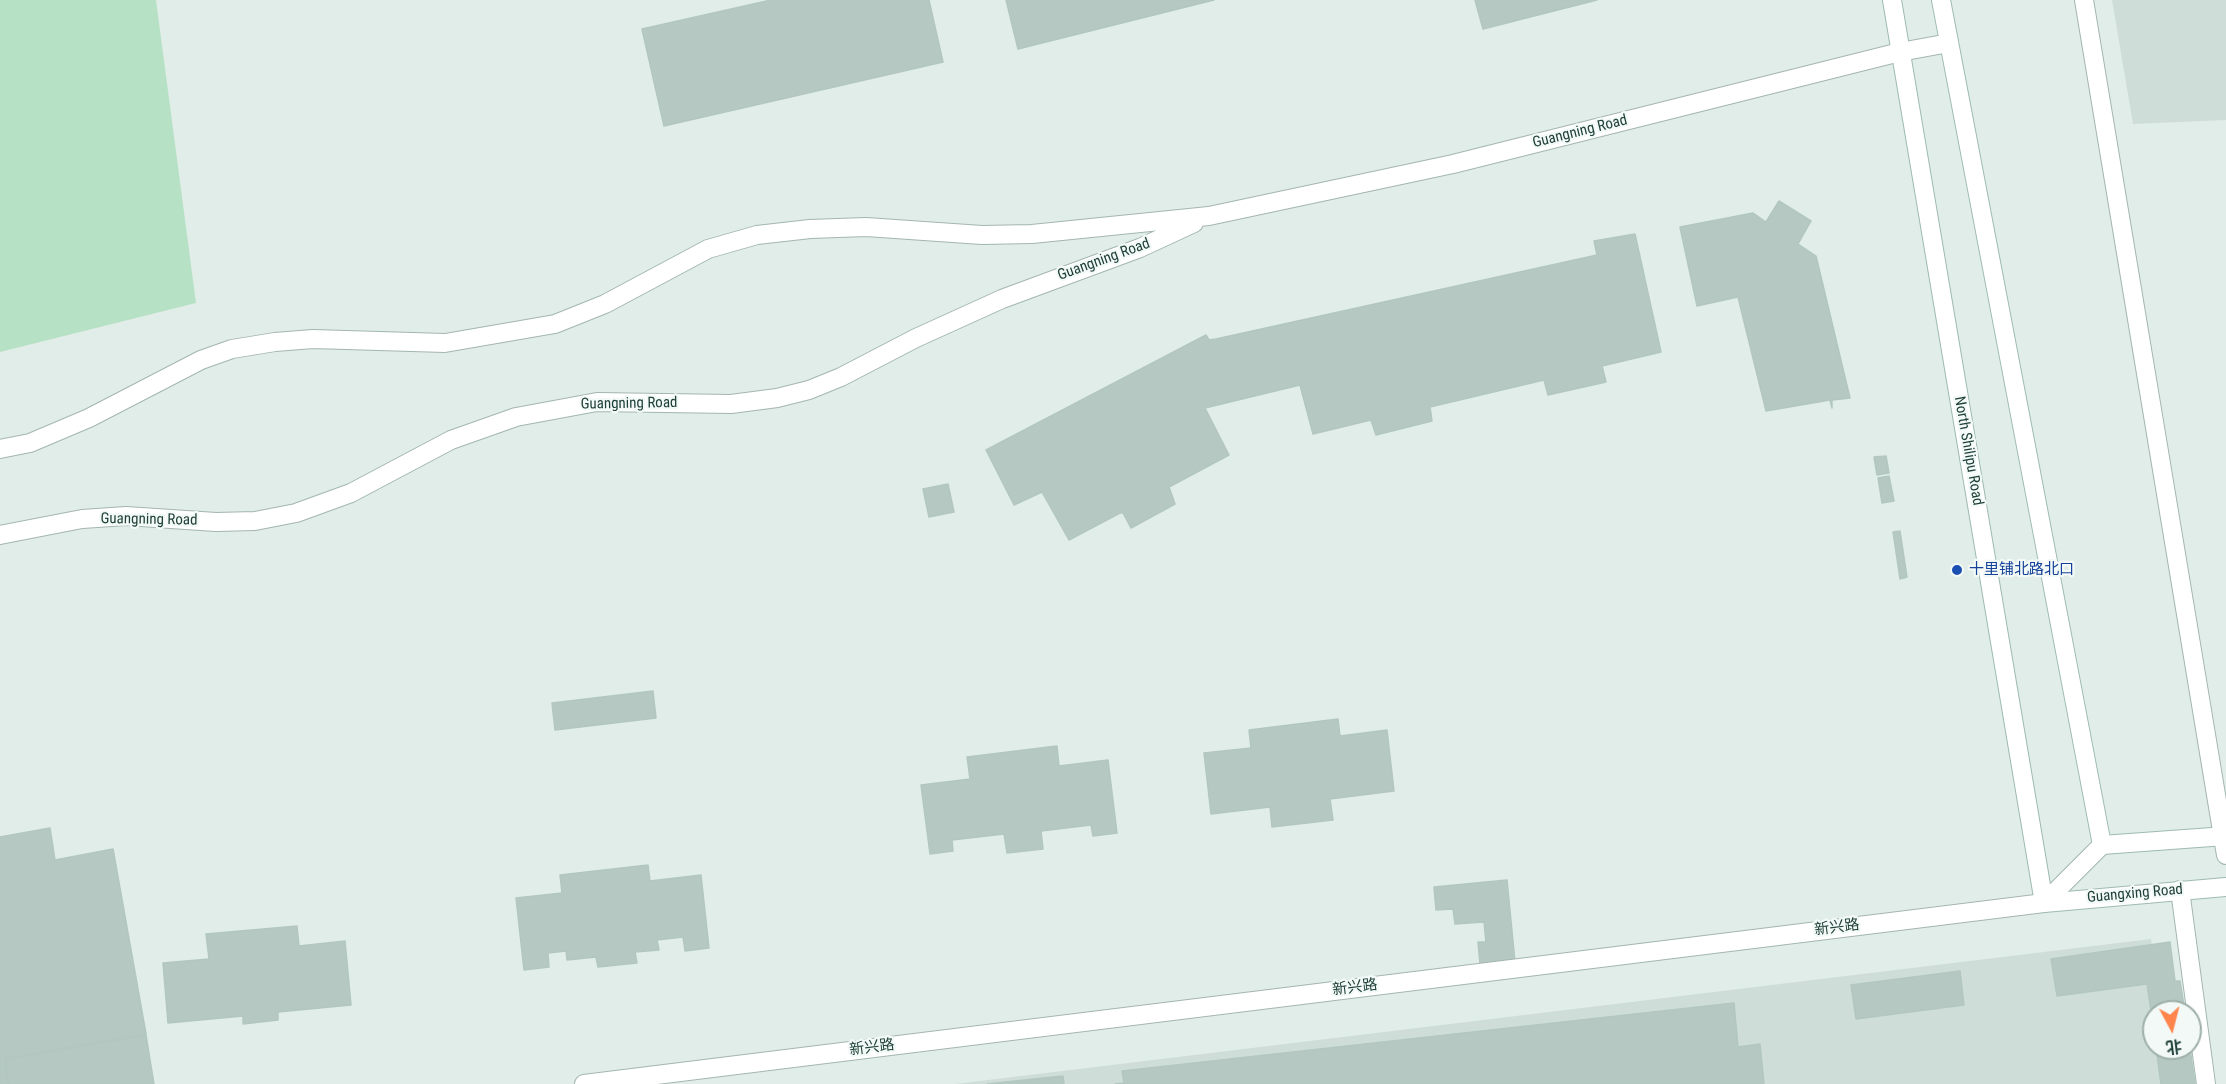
<!DOCTYPE html>
<html>
<head>
<meta charset="utf-8">
<style>
	body { margin:0 }
	#map { position:relative; width:2226px; height:1084px; overflow:hidden; background:#e1ede8; font-family:"Roboto Condensed","Noto Sans SC",sans-serif }
	canvas { display:block }
	.north { position:absolute; left:2142px; top:1000px; width:60px; height:60px; box-sizing:border-box; background:#f2f9f6; border:2px solid #9eafaa; border-radius:50%; rotate:173deg; font-size:16px; font-weight:700; line-height:24px; text-align:center; color:#1f4039 }
	.north::after { content:''; display:block; margin:auto; width:21px; height:27px; background:#ff854d; clip-path:polygon(50% 0,100% 100%,50% 72%,0 100%) }
</style>
</head>
<body>
<div id="map">
<canvas width="2226" height="1084"></canvas>
<div class="north">北</div>
</div>
<script>
const ctx = document.querySelector('canvas').getContext('2d');
ctx.lineJoin = 'round';
function paint(path, color) { ctx.fillStyle = color; ctx.fill(path, 'evenodd'); }
const shape = rows => new Path2D(rows.map(r => 'M' + r).join(''));
function trace(path, color, width, dash) { ctx.strokeStyle = color; ctx.lineWidth = width; ctx.lineCap = dash ? 'butt' : 'round'; ctx.setLineDash(dash || []); ctx.stroke(path); }
function write(font, color, halo, rows, align = 'center') {
  ctx.font = font + ' "Roboto Condensed","Noto Sans SC",sans-serif'; ctx.lineWidth = 4.5; ctx.setLineDash([]); ctx.textBaseline = 'middle'; ctx.strokeStyle = halo; ctx.fillStyle = color; for (const [text, x, y, turn = 0] of rows) {
    ctx.save(); ctx.translate(x, y); ctx.rotate((+turn || 0) * Math.PI / 180); ctx.textAlign = isNaN(turn) ? turn : align; if (halo) ctx.strokeText(text, 0, 0); ctx.fillText(text, 0, 0); ctx.restore();
  }
}
const built = shape([
	[2112,0,2226,0,2226,120,2133,124],
	[2151,939,2160,1012,2154,1012,2154,1048,2164,1048,2169,1084,955,1084]
]);
const green = shape([
	[0,0,156,0,196,303,0,352]
]);
const building = shape([
	[771,0,929,0,943,62,664,126,642,29,771,0],
	[1006,0,1214,0,1018,49,1006,0],
	[1475,0,1597,0,1483,29,1475,0],
	[1779,201,1811,221,1798,244,1816,256,1850,398,1832,400,1832,408,1830,400,1766,411,1738,297,1697,306,1680,227,1753,213,1766,222,1779,201],
	[1635,234,1661,352,1602,366,1606,382,1548,395,1544,380,1430,407,1432,421,1376,435,1371,420,1313,434,1300,385,1205,408,1229,455,1169,487,1175,504,1131,528,1123,513,1120,513,1069,540,1042,492,1014,505,986,450,1206,335,1209,340,1216,339,1597,255,1594,241,1635,234],
	[1886,456,1889,473,1877,475,1874,457,1886,456],
	[1889,476,1894,501,1882,503,1878,478,1889,476],
	[948,484,954,512,929,517,923,489,948,484],
	[1900,531,1907,577,1900,579,1893,532,1900,531],
	[653,691,656,718,555,730,552,703,653,691],
	[1338,719,1340,736,1387,730,1394,791,1330,799,1333,820,1272,827,1270,807,1211,814,1204,753,1251,748,1249,730,1338,719],
	[1057,746,1059,766,1108,760,1117,833,1093,836,1091,825,1041,831,1043,849,1007,853,1004,834,952,840,953,851,930,854,921,785,970,779,967,757,1057,746],
	[50,828,55,860,113,849,146,1034,4,1059,8,1084,0,1084,0,837,50,828],
	[648,865,650,881,701,875,709,948,685,951,683,937,657,940,659,950,635,952,637,963,598,967,596,957,567,960,566,951,548,953,549,967,524,970,516,898,562,893,560,875,648,865],
	[1507,880,1515,962,1480,964,1478,942,1486,942,1484,922,1455,924,1453,909,1436,910,1434,887,1507,880],
	[297,926,299,946,345,941,351,1005,278,1012,278,1020,243,1024,243,1016,168,1023,163,963,209,959,206,934,297,926],
	[2170,942,2175,981,2180,981,2185,1012,2154,1012,2154,1032,2147,984,2057,996,2051,959,2170,942],
	[1960,971,1964,1005,1856,1019,1851,985,1960,971],
	[1734,1003,1738,1047,1760,1044,1764,1084,1115,1084,1124,1083,1122,1071,1734,1003],
	[146,1035,154,1084,9,1084,5,1059,146,1035],
	[2156,1048,2190,1048,2195,1084,2161,1084,2156,1048],
	[1063,1076,1064,1084,987,1084,1063,1076]
]);
const street = shape([
	[2084,0,2226,855],
	[0,449,30,443,89,418,201,360,232,349,275,342,313,339,445,343,555,324,605,304,708,249,757,235,810,229,866,227,982,235,1032,234,1209,216,1453,164,1900,52,1949,43],
	[0,535,82,519,126,516,216,522,255,521,296,513,351,493,451,440,516,417,597,402,731,404,777,398,809,390,841,377,916,338,1002,299,1140,248,1194,223],
	[2180,890,2206,1084],
	[584,1084,2044,903,2102,845]
]);
const secondary = shape([
	[1892,0,2044,903,2226,887],
	[1941,0,2102,845,2226,836]
]);
const markers = [
	[1957,570,6,"#1a4fb4"]
];
const streetNames = [
	["Guangning Road",1580,132,-14],
	["Guangning Road",1104,260,-20],
	["Guangning Road",629,404,-1],
	["North Shilipu Road",1968,451,80],
	["Guangning Road",149,520,1],
	["Guangxing Road",2135,894,-5],
	["新兴路",1837,928,-7],
	["新兴路",1355,988,-7],
	["新兴路",872,1048,-7]
];
const transitNames = [
	["十里铺北路北口",1969,570]
];
paint(built, '#cfddd8');
paint(green, '#b7e1c5');
paint(building, '#b6c8c2');
trace(building, '#b2c7c0', 1.5);
trace(street, '#a3b6b0', 20);
trace(secondary, '#9ebab2', 20);
trace(street, '#fff', 18);
trace(secondary, '#fff', 18);
for (const [x, y, r, color] of markers) { const dot = new Path2D(); dot.arc(x, y, r, 0, 2 * Math.PI); ctx.fillStyle = color; ctx.fill(dot); trace(dot, '#f2f9f6', 2); }
write('15px', '#1f4039', '#f2f9f6', streetNames);
write('15px', '#164399', '#f2f9f6', transitNames, 'left');
</script>
</body>
</html>
